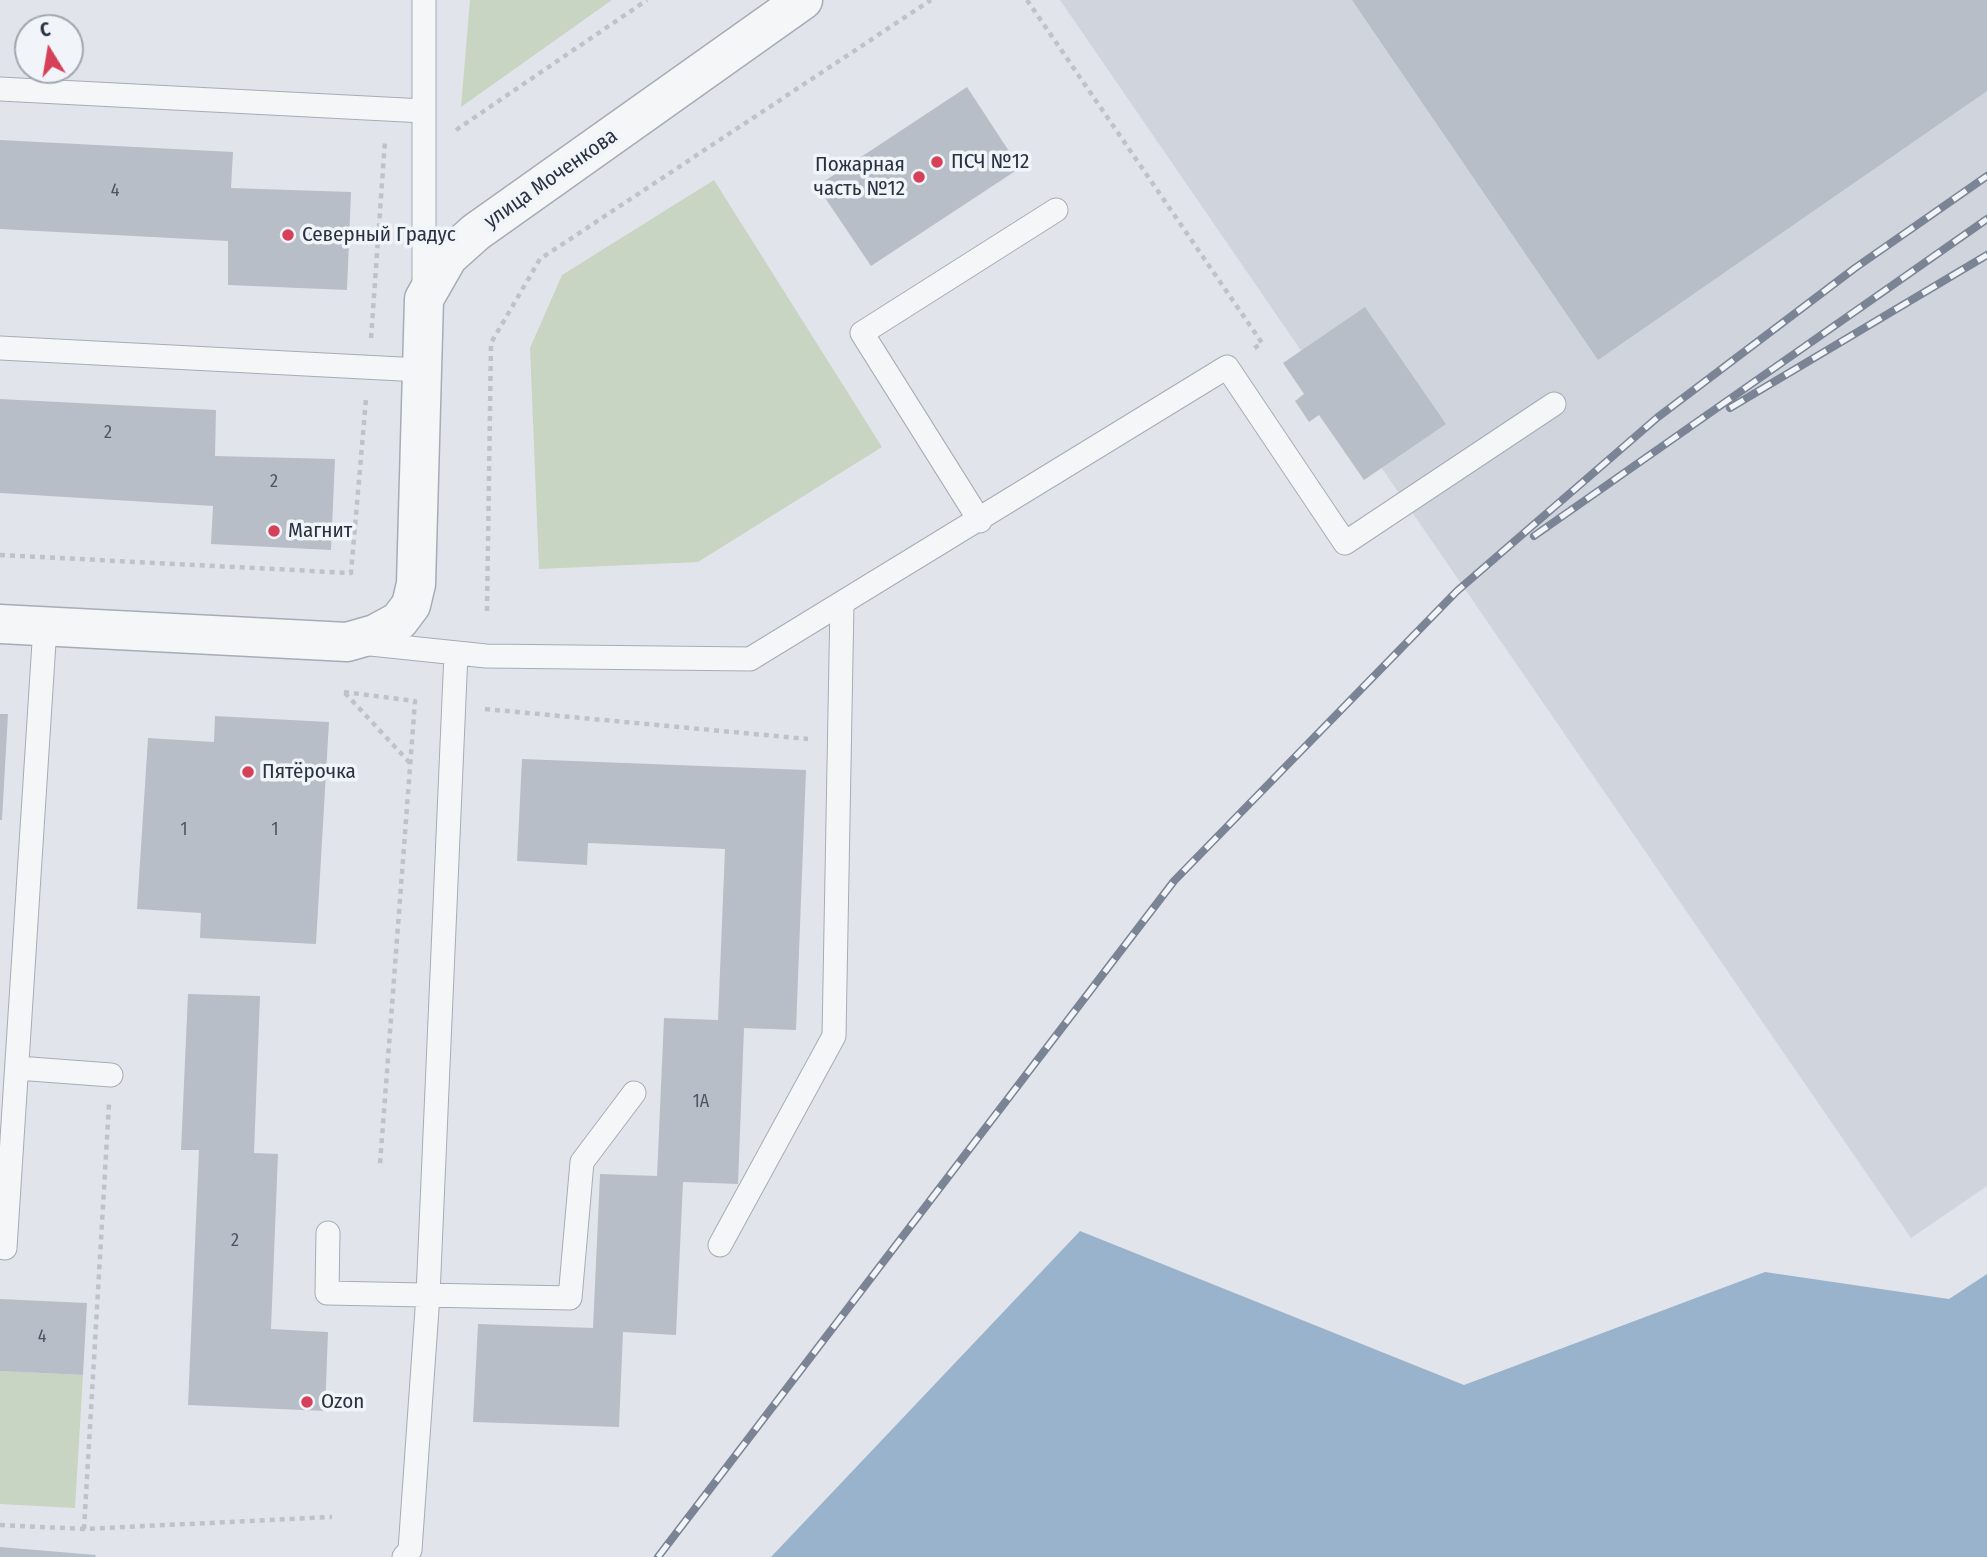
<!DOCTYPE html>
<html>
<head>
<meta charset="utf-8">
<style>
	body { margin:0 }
	#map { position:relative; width:1987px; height:1557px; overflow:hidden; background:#e1e5eb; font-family:"Fira Sans Condensed",sans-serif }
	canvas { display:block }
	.north { position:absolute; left:14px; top:14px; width:70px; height:70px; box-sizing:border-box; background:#f1f4f8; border:2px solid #a1a6b0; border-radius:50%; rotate:349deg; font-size:19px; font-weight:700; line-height:28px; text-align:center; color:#283243 }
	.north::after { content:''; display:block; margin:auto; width:24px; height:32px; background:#d64058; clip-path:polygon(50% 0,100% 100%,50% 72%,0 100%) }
</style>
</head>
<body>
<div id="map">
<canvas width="1987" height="1557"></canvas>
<div class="north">С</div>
</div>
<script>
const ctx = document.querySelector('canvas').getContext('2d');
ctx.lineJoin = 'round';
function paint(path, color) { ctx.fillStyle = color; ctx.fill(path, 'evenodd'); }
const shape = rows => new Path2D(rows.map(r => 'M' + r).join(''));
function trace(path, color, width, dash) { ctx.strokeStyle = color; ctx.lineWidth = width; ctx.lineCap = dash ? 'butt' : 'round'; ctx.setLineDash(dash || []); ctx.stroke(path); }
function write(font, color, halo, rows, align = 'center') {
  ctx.font = font + ' "Fira Sans Condensed",sans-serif'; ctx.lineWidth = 7; ctx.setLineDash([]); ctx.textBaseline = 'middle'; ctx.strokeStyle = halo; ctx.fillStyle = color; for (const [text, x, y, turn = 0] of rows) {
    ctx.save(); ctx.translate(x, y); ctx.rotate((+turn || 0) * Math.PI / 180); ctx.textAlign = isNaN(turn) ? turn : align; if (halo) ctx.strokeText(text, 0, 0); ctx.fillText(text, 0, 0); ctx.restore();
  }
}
const built = shape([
	[1060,0,1987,0,1987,1186,1911,1238]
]);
const green = shape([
	[470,0,612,0,461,107],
	[714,180,882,447,698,562,539,569,530,348,562,275],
	[0,1371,83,1375,75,1508,0,1504]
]);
const water = shape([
	[1080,1231,1464,1385,1765,1272,1949,1299,1987,1274,1987,1557,771,1557]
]);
const building = shape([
	[1352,0,1987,0,1987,91,1598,360],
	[967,87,1020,168,871,266,817,186],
	[0,140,233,152,231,188,351,192,347,290,228,285,228,241,0,229],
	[1365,307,1446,424,1364,480,1319,415,1309,422,1295,401,1304,394,1283,363],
	[0,399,216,410,215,456,335,459,331,550,211,544,213,506,0,493],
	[0,714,8,714,2,820,0,820],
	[215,716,329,722,316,944,200,938,201,913,137,909,148,738,214,742],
	[522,759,806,770,796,1030,744,1028,738,1184,683,1182,676,1335,623,1332,619,1427,473,1422,478,1324,593,1328,600,1174,657,1176,664,1018,718,1020,725,849,588,843,587,865,517,861],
	[188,994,260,996,254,1153,278,1154,271,1329,328,1332,325,1411,188,1405,199,1150,181,1150],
	[0,1299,87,1303,83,1375,0,1371],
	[0,1547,96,1555,95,1557,0,1557]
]);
const path = shape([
	[1027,0,1262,343,1253,349],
	[456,130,647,0],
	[371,338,385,141],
	[0,555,351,573,366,399],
	[487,611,491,343,540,259,931,0],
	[344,692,415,701,380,1164],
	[345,693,410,763],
	[485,709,808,739],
	[0,1525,84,1529,332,1517],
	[84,1529,109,1104]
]);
const service = shape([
	[0,89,424,111],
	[424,292,424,0],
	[0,348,420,370],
	[980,521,862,333,1056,210],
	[361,643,486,656,750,659,1227,367,1345,543,1554,404],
	[17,1068,111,1075],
	[328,1233,327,1293,570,1298,582,1162,634,1093],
	[720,1245,834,1036,842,603],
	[0,1247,5,1248,45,627],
	[404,1557,410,1550,428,1295,456,653]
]);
const tertiary = shape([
	[0,624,347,642,375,634,399,621,411,605,416,584,424,299,448,257,476,232,803,0]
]);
const rail = shape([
	[1730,408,1987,255],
	[1534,536,1987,219],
	[658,1557,1174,881,1457,591,1658,417,1855,268,1987,176]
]);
const markers = [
	[937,162,7,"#d64058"],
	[919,177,7,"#d64058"],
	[288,235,7,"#d64058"],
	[274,531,7,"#d64058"],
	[248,772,7,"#d64058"],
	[307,1402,7,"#d64058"]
];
const numberNames = [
	["4",115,191],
	["2",108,433],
	["2",274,482],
	["1",184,830],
	["1",275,830],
	["1А",701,1102],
	["2",235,1241],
	["4",42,1337]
];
const poiNames = [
	["ПСЧ №12",951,162],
	["Пожарная",905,165,"right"],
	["часть №12",905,189,"right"],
	["Северный Градус",302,235],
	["Магнит",288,531],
	["Пятёрочка",262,772],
	["Ozon",321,1402]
];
const streetNames = [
	["улица Моченкова",551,179,-35]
];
paint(built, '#cfd4dd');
paint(green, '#c7d5c2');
paint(water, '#9ab3cc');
paint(building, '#b8bec8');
trace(service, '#a6acb5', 25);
trace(tertiary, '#a6acb5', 41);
trace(path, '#bfc3c9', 4.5, [5, 5]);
trace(service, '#f4f6f8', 23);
trace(tertiary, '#f4f6f8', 38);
trace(rail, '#7a8495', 8);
trace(rail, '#f1f4f8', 5, [16]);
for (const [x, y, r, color] of markers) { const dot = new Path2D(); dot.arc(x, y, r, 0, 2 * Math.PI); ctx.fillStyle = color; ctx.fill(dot); trace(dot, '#f1f4f8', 2.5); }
write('18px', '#4c5564', null, numberNames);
write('21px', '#283243', '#f1f4f8', poiNames, 'left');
write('21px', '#283243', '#f1f4f8', streetNames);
</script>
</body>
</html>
